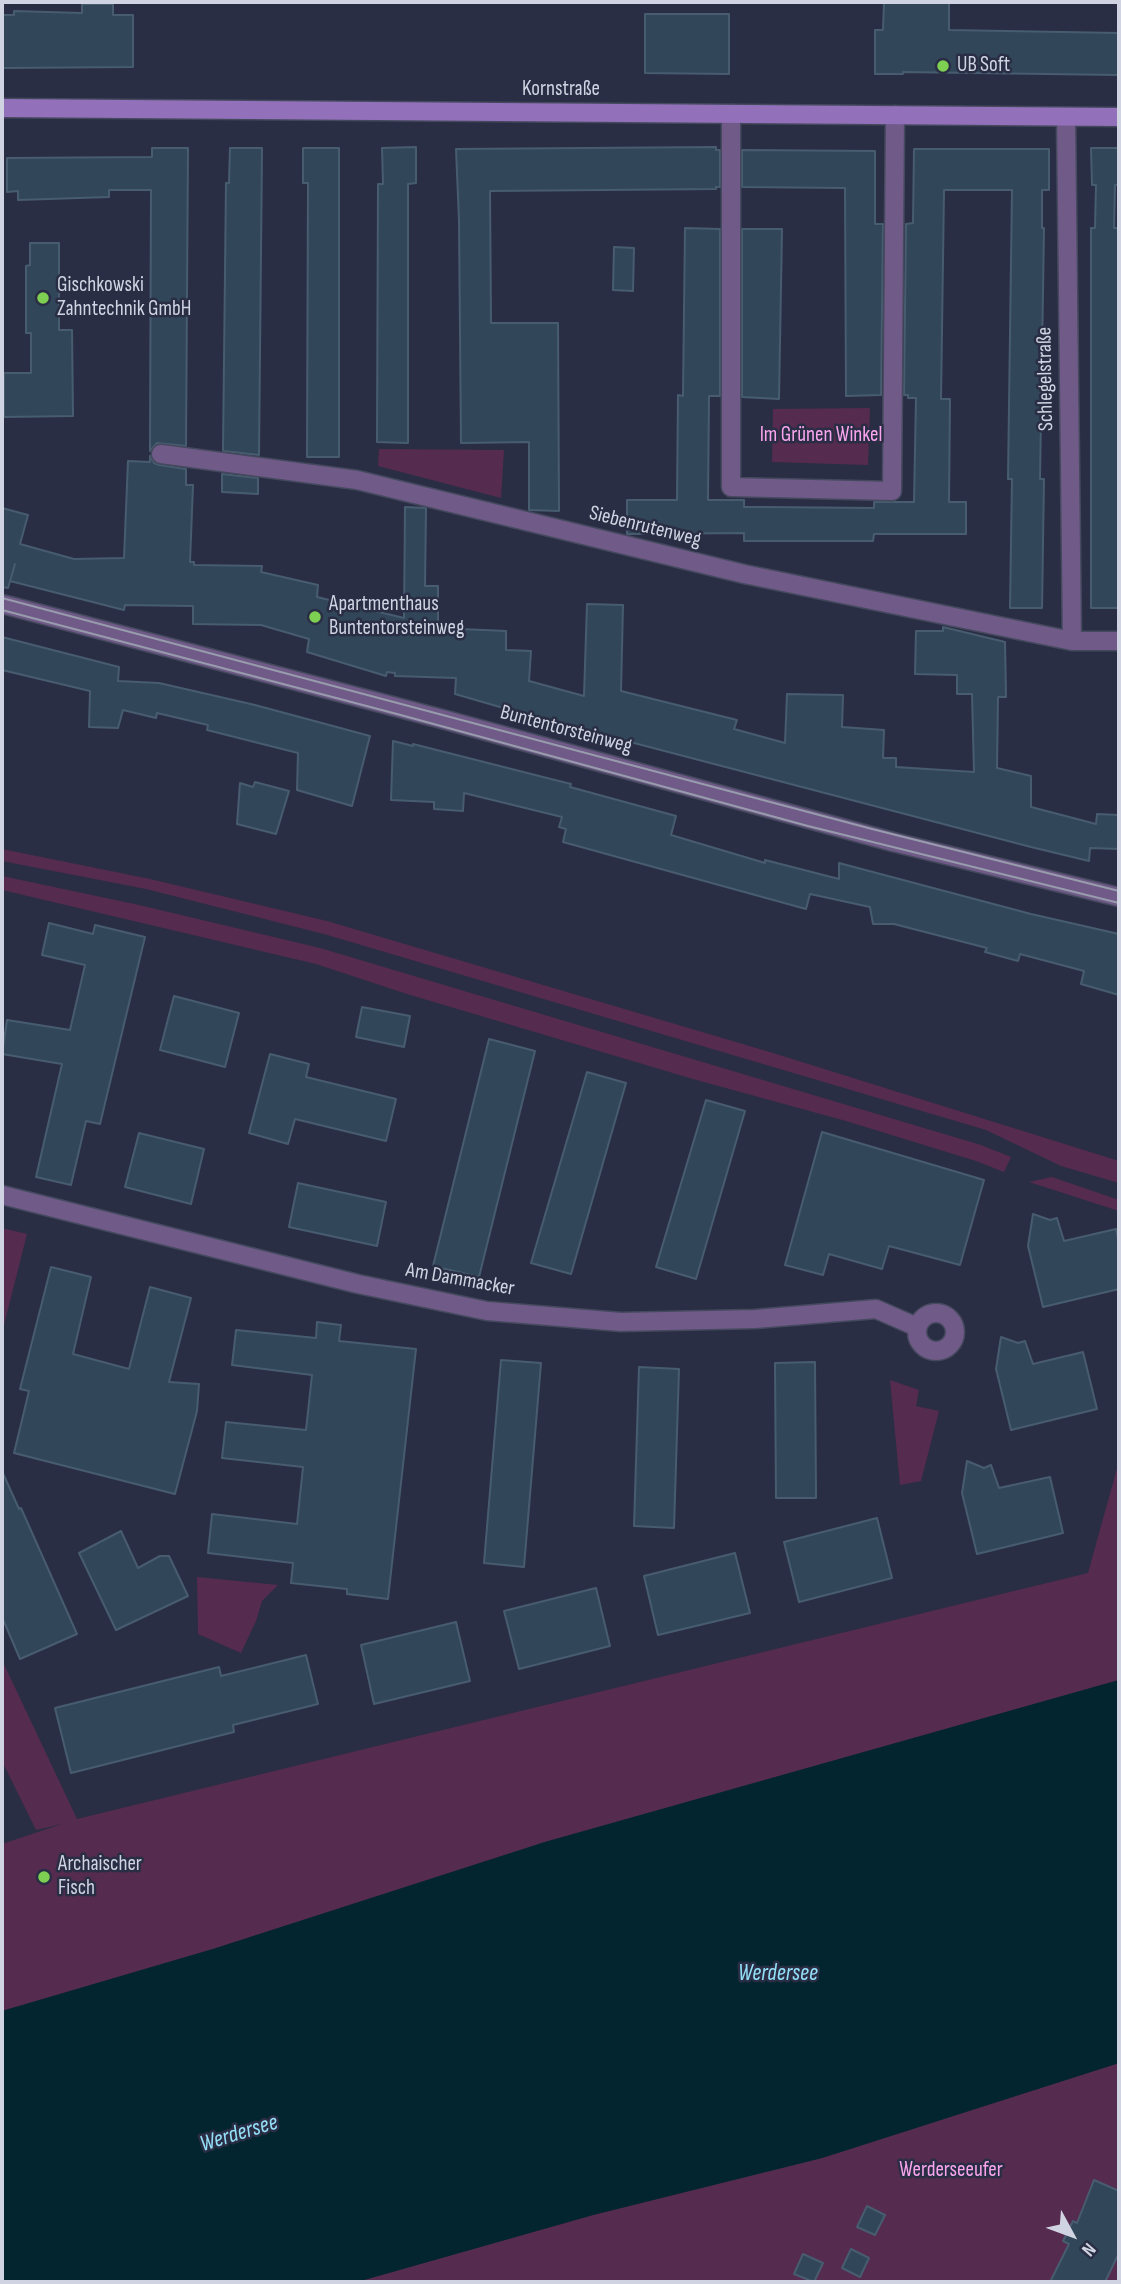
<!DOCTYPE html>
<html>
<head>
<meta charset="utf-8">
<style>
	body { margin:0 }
	#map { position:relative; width:1121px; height:2284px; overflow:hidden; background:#2a2e45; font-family:"Sofia Sans Condensed",sans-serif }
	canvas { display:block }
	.frame { position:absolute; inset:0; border:4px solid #d0d4e2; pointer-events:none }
	.north { position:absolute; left:1037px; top:2200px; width:70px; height:70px; -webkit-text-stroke:5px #2a2e45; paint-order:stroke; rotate:131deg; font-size:19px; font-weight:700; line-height:28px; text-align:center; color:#d0d4e2 }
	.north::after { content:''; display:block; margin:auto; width:24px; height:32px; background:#d0d4e2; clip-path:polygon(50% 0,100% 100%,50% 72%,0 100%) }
</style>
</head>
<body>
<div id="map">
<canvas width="1121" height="2284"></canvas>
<div class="frame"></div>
<div class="north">N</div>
</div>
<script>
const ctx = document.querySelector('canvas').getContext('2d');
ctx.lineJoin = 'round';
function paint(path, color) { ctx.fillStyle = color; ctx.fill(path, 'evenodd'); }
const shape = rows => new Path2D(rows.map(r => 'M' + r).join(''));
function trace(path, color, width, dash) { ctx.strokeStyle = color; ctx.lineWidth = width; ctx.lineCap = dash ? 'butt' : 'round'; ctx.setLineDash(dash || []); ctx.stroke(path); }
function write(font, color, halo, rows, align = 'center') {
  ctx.font = font + ' "Sofia Sans Condensed",sans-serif'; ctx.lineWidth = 5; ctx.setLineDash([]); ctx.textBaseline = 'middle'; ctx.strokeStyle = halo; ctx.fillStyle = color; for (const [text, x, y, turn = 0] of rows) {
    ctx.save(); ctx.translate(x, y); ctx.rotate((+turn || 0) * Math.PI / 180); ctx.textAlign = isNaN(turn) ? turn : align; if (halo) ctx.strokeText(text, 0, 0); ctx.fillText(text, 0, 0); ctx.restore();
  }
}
const green = shape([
	[870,408,868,465,772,462,773,409],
	[379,449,504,450,501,498,378,466],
	[2,849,150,879,327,921,773,1053,1119,1161,1119,1183,1061,1166,986,1130,324,934,146,889,2,861],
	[2,876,139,905,320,948,981,1145,1011,1157,1004,1172,976,1161,846,1121,693,1079,407,994,316,964,2,890],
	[1052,1177,1119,1200,1119,1211,1029,1182],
	[2,1228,27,1234,2,1333],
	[890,1380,919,1390,916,1406,939,1411,921,1481,900,1485],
	[1119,1461,1119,1680,545,1842,213,1949,2,2011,2,1844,62,1824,36,1830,2,1761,2,1660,77,1819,1088,1573],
	[197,1577,278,1585,262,1601,256,1621,241,1653,198,1634],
	[1119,2063,1119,2282,357,2282,593,2215,822,2158]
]);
const water = shape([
	[1119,1680,1119,2063,822,2158,593,2215,357,2282,2,2282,2,2011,213,1949,545,1842]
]);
const building = shape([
	[884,2,949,2,949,30,1119,33,1119,75,903,72,903,74,875,74,875,30,883,30,884,2],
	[82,4,113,4,113,15,133,15,133,67,2,68,2,15,14,15,14,11,82,13,82,4],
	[645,14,729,14,729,74,645,73,645,14],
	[416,147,416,183,408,184,408,443,377,442,378,184,383,184,382,148,416,147],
	[716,147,716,150,720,150,720,187,716,187,716,189,490,191,491,323,558,323,559,511,529,510,529,442,461,443,459,220,456,149,716,147],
	[152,148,188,148,187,294,186,446,157,443,150,451,151,190,109,190,109,197,18,200,18,191,7,192,7,158,152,157,152,148],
	[230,148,262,148,259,455,223,451,226,183,229,183,230,148],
	[303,148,339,148,339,457,307,457,308,183,303,183,303,148],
	[1091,148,1119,148,1119,185,1115,185,1114,228,1119,228,1119,608,1091,608,1091,228,1095,228,1096,185,1092,185,1091,148],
	[914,149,1049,149,1049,190,1042,190,1042,228,1044,228,1040,479,1044,479,1042,608,1010,608,1012,479,1008,479,1012,190,944,190,941,399,950,399,949,502,966,502,966,534,874,534,873,541,744,541,744,533,627,534,627,500,677,500,678,395,683,396,685,228,720,229,720,396,709,396,708,500,744,500,744,507,765,507,874,508,874,502,914,502,916,398,908,398,908,395,904,395,906,224,913,223,914,149],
	[742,150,875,151,875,224,883,224,881,395,846,396,845,188,742,187,742,150],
	[742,229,782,229,779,399,742,397,742,229],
	[30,243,59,243,59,330,72,330,73,416,4,417,4,373,31,373,31,333,26,333,26,266,30,265,30,243],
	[614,247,634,248,633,291,613,290,614,247],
	[150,456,154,463,159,465,186,469,186,485,193,485,190,562,194,562,194,565,262,566,261,572,318,585,317,597,404,618,405,507,426,508,425,586,438,586,438,628,506,631,506,650,531,651,529,681,584,696,587,604,623,605,621,691,737,720,734,729,785,743,787,694,843,695,842,727,884,730,883,758,896,758,896,767,974,772,972,694,957,694,957,675,915,674,916,631,943,631,943,627,1005,642,1006,697,998,697,997,768,1031,776,1031,807,1096,824,1097,814,1119,815,1119,849,1090,848,1089,861,1031,847,531,716,455,694,456,678,395,676,395,673,387,672,386,676,307,652,309,639,261,625,193,624,193,606,125,605,124,610,10,581,15,564,8,588,2,587,2,508,28,515,20,544,74,559,124,558,128,461,150,462,150,456],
	[222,474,258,478,258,494,222,492,222,474],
	[2,637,119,667,118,681,159,683,255,705,370,736,352,806,297,790,298,753,207,730,208,725,157,713,156,718,123,710,118,728,89,727,90,691,2,670,2,637],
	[393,741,413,746,413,744,551,779,571,784,570,787,676,816,671,835,765,863,765,860,839,879,839,863,1031,914,1119,934,1119,995,1081,984,1084,971,1020,954,1018,961,985,952,987,948,894,924,873,924,870,907,810,894,806,909,563,842,566,829,559,827,562,817,464,793,463,811,434,809,434,802,391,800,393,741],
	[255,782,289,791,276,834,237,824,240,783,253,787,255,782],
	[49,923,93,934,95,925,145,937,100,1124,86,1121,71,1185,36,1177,62,1064,2,1054,7,1020,70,1030,85,965,42,955,49,923],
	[174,996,239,1013,225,1067,160,1050,174,996],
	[362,1007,410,1016,404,1047,356,1037,362,1007],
	[489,1039,535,1051,479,1277,433,1266,489,1039],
	[270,1054,309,1064,306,1077,396,1099,386,1141,295,1119,288,1144,249,1133,270,1054],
	[587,1072,626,1083,571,1274,531,1263,587,1072],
	[706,1100,745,1111,696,1279,656,1267,706,1100],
	[822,1132,984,1180,960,1265,889,1246,882,1269,829,1254,823,1275,785,1265,822,1132],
	[139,1133,204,1149,191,1204,125,1187,139,1133],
	[298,1183,386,1202,377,1246,289,1227,298,1183],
	[1033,1214,1050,1220,1057,1218,1064,1241,1116,1229,1119,1244,1119,1289,1043,1307,1028,1246,1033,1214],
	[51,1267,91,1277,73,1354,129,1369,150,1287,191,1298,169,1382,199,1384,197,1411,175,1494,14,1453,29,1391,20,1389,51,1267],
	[317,1322,341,1325,339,1341,416,1349,388,1599,347,1594,347,1589,291,1583,293,1563,208,1553,212,1514,297,1524,303,1467,222,1458,226,1422,306,1430,312,1375,232,1365,236,1330,316,1338,317,1322],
	[1001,1337,1018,1343,1025,1341,1033,1364,1083,1352,1097,1409,1011,1430,996,1369,1001,1337],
	[501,1360,541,1363,524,1567,484,1563,501,1360],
	[815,1362,816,1498,776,1498,775,1363,815,1362],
	[639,1367,679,1369,674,1528,634,1526,639,1367],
	[967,1461,984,1468,991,1465,999,1488,1050,1477,1063,1533,977,1554,962,1493,967,1461],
	[2,1471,19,1509,21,1508,77,1634,20,1659,2,1617,2,1471],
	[877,1518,892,1578,799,1602,784,1542,877,1518],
	[121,1531,138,1568,160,1556,169,1556,188,1596,116,1630,79,1553,121,1531],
	[735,1553,750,1613,658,1635,644,1576,735,1553],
	[596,1588,610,1646,519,1669,504,1611,596,1588],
	[456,1622,470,1681,374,1704,361,1645,456,1622],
	[306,1655,318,1704,233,1725,234,1732,71,1773,55,1708,219,1667,221,1676,306,1655],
	[1094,2180,1119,2191,1119,2253,1105,2282,1050,2282,1069,2244,1063,2241,1073,2221,1077,2223,1094,2180],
	[867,2206,885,2215,875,2235,857,2227,867,2206],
	[851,2249,869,2258,860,2277,842,2268,851,2249],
	[803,2254,823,2263,814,2282,794,2274,803,2254]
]);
const street = shape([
	[731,114,731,487,892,491,895,115],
	[1066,117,1072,641],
	[161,454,357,480,744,574,1072,641,1119,641],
	[2,604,442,719,893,842,1119,897],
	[2,1195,358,1284,487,1311,621,1322,755,1319,876,1309,917,1327],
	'917 1332a19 19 0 1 1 38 0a19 19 0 1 1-38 0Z'
]);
const secondary = shape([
	[2,108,1119,117]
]);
const tram = shape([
	[2,598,872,829,1119,891],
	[2,610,397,714,808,826,1119,903]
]);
const markers = [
	[943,66,7,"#7ed053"],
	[43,298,7,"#7ed053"],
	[315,617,7,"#7ed053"],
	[44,1877,7,"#7ed053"]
];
const poiNames = [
	["UB Soft",957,66],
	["Gischkowski",57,286],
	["Zahntechnik GmbH",57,310],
	["Apartmenthaus",329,605],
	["Buntentorsteinweg",329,629],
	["Archaischer",58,1865],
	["Fisch",58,1889]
];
const streetNames = [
	["Kornstraße",561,90],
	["Schlegelstraße",1046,379,-91],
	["Siebenrutenweg",645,527,14],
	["Buntentorsteinweg",566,730,15],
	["Am Dammacker",460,1280,10]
];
const parkNames = [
	["Im Grünen Winkel",821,436],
	["Werderseeufer",951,2171]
];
const waterNames = [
	["Werdersee",778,1974],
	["Werdersee",239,2134,-17]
];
paint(green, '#552b4f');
paint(water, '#02252f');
paint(building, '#324659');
trace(building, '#485c70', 2);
trace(street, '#45495e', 21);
trace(secondary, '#45495e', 21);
trace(street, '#6f5a88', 18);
trace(secondary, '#9270ba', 18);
trace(tram, '#979bac', 2);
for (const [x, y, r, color] of markers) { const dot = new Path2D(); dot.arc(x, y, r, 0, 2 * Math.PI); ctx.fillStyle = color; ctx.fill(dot); trace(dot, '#2a2e45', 2.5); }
write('21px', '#d0d4e2', '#2a2e45', poiNames, 'left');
write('21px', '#d0d4e2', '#2a2e45', streetNames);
write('21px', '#fba5ee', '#2a2e45', parkNames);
write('italic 23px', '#94e0f9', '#2a2e45', waterNames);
</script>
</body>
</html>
